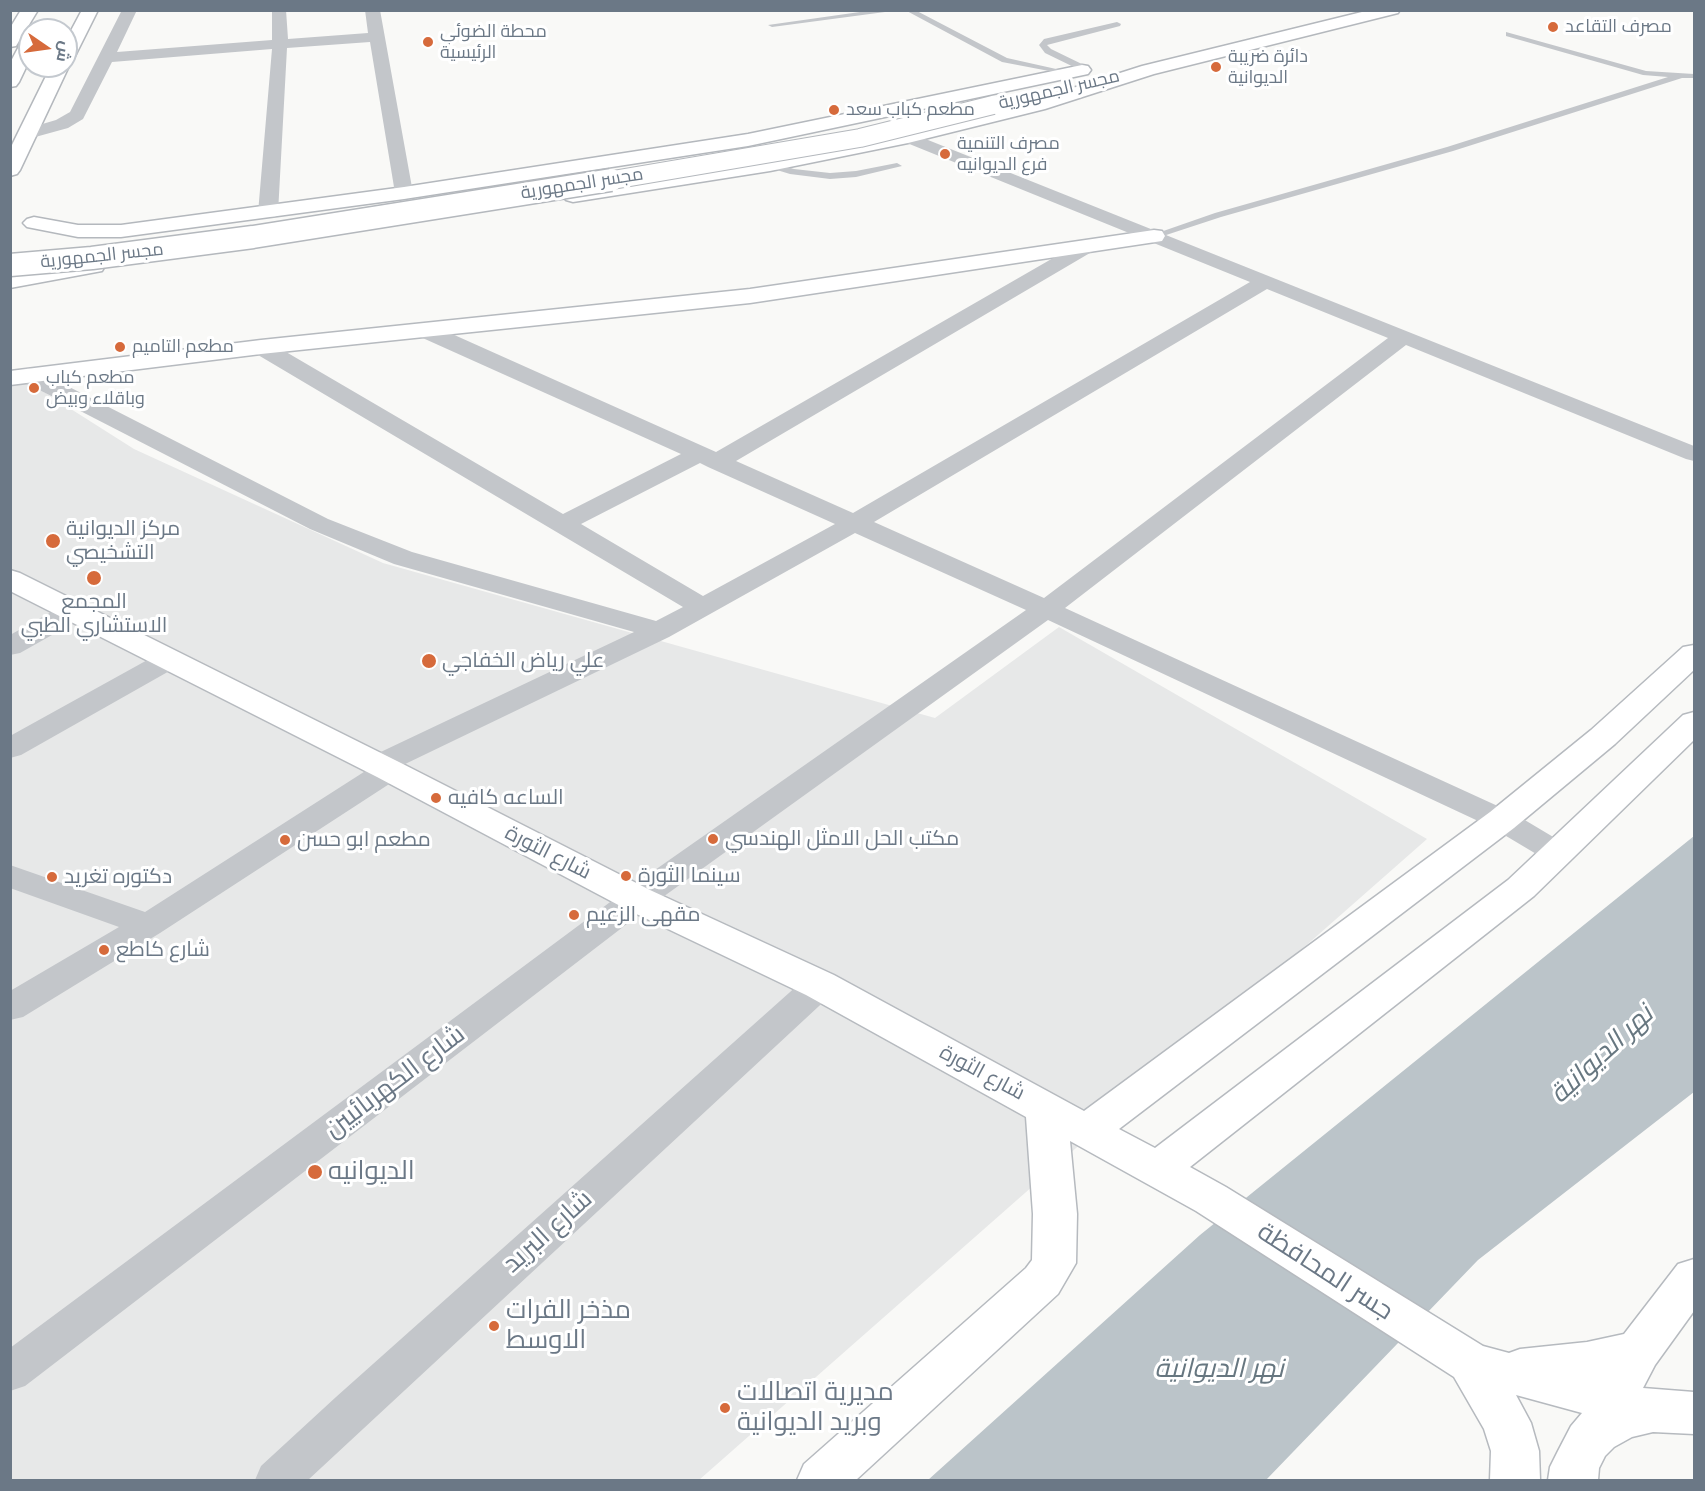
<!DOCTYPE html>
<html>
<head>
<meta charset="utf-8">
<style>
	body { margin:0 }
	#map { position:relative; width:1705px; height:1491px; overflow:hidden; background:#f9f9f7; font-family:"Fira Sans Condensed",Cairo,sans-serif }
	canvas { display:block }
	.frame { position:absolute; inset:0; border:12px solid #6b7886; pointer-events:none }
	.north { position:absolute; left:18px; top:18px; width:60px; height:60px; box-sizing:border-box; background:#fff; border:2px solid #c4c9cf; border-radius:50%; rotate:103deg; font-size:16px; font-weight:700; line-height:24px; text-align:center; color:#6b7886 }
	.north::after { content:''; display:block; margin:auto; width:21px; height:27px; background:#d66a3b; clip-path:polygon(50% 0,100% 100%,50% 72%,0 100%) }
</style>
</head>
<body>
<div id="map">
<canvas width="1705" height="1491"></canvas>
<div class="frame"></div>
<div class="north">ش</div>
</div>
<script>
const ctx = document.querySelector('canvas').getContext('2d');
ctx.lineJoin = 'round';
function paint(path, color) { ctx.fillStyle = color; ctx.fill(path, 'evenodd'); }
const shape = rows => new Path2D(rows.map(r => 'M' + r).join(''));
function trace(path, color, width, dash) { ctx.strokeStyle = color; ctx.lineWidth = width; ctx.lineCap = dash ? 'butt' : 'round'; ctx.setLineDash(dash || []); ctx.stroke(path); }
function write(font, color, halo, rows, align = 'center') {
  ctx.font = font + ' "Fira Sans Condensed",Cairo,sans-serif'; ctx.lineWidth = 6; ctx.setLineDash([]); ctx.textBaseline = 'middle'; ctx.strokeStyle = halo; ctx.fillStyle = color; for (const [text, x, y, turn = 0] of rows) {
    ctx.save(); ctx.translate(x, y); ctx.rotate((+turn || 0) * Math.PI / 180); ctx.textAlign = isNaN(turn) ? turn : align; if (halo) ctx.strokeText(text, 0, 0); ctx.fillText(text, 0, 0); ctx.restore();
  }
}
const built = shape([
	[22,378,134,449,383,563,935,718,1059,627,1427,839,699,1480,11,1480,11,383]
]);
const water = shape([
	[1694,836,1694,1092,1478,1260,1266,1480,928,1480,1200,1235]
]);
const lane = shape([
	[874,10,900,10,772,27,768,25,874,10],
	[905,10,915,10,1007,58,1074,73,1070,75,1002,62,905,10],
	[1117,22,1121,24,1120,26,1047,45,1051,49,1088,67,1088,71,1082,71,1045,53,1039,45,1044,39,1117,22],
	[1506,32,1646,71,1694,74,1694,78,1682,78,1453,151,1221,217,1157,238,1149,236,1215,213,1447,147,1668,77,1643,75,1506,36,1506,32],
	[770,162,794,169,830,173,856,171,897,163,902,166,856,177,830,179,790,174,767,167,765,165,770,162]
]);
const street = shape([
	[122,10,137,10,117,52,272,40,272,10,286,10,288,39,368,33,365,10,380,10,413,193,411,197,404,199,397,197,395,193,370,42,287,48,278,213,275,217,261,217,258,213,272,49,112,62,83,119,68,128,28,139,22,138,19,134,22,130,56,120,70,112,122,10],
	[908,132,1694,446,1694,461,1686,459,1406,345,1065,608,1513,813,1570,847,1575,854,1570,861,1559,864,1548,861,1491,827,1048,620,649,907,25,1386,10,1391,10,1348,625,891,1026,610,855,533,669,637,401,766,404,770,400,777,160,933,23,1017,10,1020,10,991,119,927,10,888,10,865,145,912,367,770,364,765,368,758,634,632,394,564,310,529,20,380,17,375,20,370,28,368,36,370,328,519,412,552,656,621,683,607,253,352,250,347,253,342,261,340,269,342,563,514,681,454,416,335,413,330,416,325,424,324,432,325,716,452,1081,242,1095,242,1098,246,1095,250,736,461,853,513,1250,282,902,141,899,137,902,133,908,132],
	[1267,289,1388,338,1044,598,874,522,1267,289],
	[700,463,708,467,835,524,703,596,581,524,700,463],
	[74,603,84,605,88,611,84,617,20,653,10,655,10,635,64,605,74,603],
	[170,651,180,653,184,659,180,665,21,755,10,758,10,736,160,653,170,651],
	[820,973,832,976,837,985,832,994,308,1480,255,1480,261,1466,336,1397,808,976,820,973]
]);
const secondary = shape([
	[1154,230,1162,231,1165,236,1162,241,750,303,261,354,10,385,10,371,261,340,750,289,1154,230],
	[10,570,20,573,401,763,650,890,834,975,1084,1111,1490,812,1591,730,1683,647,1694,645,1694,670,1615,744,1514,828,1119,1129,1155,1148,1508,880,1683,715,1694,712,1694,740,1534,896,1190,1167,1226,1187,1483,1346,1509,1353,1520,1349,1587,1342,1624,1334,1678,1264,1694,1259,1694,1311,1655,1365,1643,1388,1694,1392,1694,1434,1653,1432,1632,1437,1614,1447,1605,1456,1599,1468,1598,1480,1548,1480,1550,1467,1558,1451,1571,1426,1582,1413,1516,1395,1531,1423,1539,1451,1540,1480,1490,1480,1491,1451,1484,1429,1454,1377,1196,1211,1070,1141,1077,1214,1076,1263,1058,1294,856,1480,797,1480,804,1464,1026,1268,1032,1260,1033,1214,1026,1117,806,995,624,908,377,777,10,591,10,570]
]);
const primary = shape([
	[21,10,38,10,16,46,10,47,10,28,21,10],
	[82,10,98,10,75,56,72,60,66,61,66,40,82,10],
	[1370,10,1400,10,1398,13,1154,74,1045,109,908,143,770,171,573,202,566,200,563,196,566,192,573,190,770,159,908,131,1032,101,1142,66,1370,10],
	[30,36,30,59,19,82,16,86,10,87,10,63,24,37,30,36],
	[66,62,69,66,20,170,17,174,10,176,10,149,51,66,66,66,66,62],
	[1082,65,1088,66,1091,70,1088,74,748,146,404,199,121,237,78,237,27,227,23,223,27,219,34,217,78,225,121,225,404,187,748,134,1082,65],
	[94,259,102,261,105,266,102,271,10,288,10,274,94,259]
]);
const primaryBridgeFar1 = shape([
	[601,182,860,138,993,105]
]);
const primaryBridge = shape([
	[10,265,92,258,253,237,611,180]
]);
const markers = [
	[1553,27,6,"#d66a3b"],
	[428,42,6,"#d66a3b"],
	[1216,67,6,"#d66a3b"],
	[834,110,6,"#d66a3b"],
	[945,154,6,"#d66a3b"],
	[120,347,6,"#d66a3b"],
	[34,388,6,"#d66a3b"],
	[53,541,8,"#d66a3b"],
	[94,578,8,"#d66a3b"],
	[429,661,8,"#d66a3b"],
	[436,798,6,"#d66a3b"],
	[713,839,6,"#d66a3b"],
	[285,840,6,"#d66a3b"],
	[626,876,6,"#d66a3b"],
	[52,877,6,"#d66a3b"],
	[574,915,6,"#d66a3b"],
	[104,950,6,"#d66a3b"],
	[315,1172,8,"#d66a3b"],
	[494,1326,6,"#d66a3b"],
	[725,1408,6,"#d66a3b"]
];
const farPoinames = [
	["مصرف التقاعد",1565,27],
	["محطة الضوئي",440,32],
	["الرئيسية",440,53],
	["دائرة ضريبة",1228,57],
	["الديوانية",1228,78],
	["مطعم كباب سعد",846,110],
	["مصرف التنمية",957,144],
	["فرع الديوانيه",957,165],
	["مطعم التاميم",132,347],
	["مطعم كباب",46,378],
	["وباقلاء وبيض",46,399]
];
const farStreetnames = [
	["مجسر الجمهورية",1059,90,-13],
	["مجسر الجمهورية",582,184,-9],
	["مجسر الجمهورية",102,256,-6]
];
const poiNames = [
	["مركز الديوانية",66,529],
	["التشخيصي",66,553],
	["المجمع",94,602,"center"],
	["الاستشاري الطبي",94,626,"center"],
	["علي رياض الخفاجي",442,661],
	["الساعه كافيه",448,798],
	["مكتب الحل الامثل الهندسي",725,839],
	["مطعم ابو حسن",297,840],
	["سينما الثورة",638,876],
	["دكتوره تغريد",64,877],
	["مقهى الزعيم",586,915],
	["شارع كاطع",116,950]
];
const streetNames = [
	["شارع الثورة",548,853,27],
	["شارع الثورة",982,1073,28]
];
const nearStreetnames = [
	["شارع الكهربائيين",395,1082,-37],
	["شارع البريد",548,1232,-42],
	["جسر المحافظة",1325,1272,33]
];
const nearPoinames = [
	["الديوانيه",328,1172],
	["مذخر الفرات",506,1311],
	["الاوسط",506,1341],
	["مديرية اتصالات",737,1393],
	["وبريد الديوانية",737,1423]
];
const nearWaternames = [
	["نهر الديوانية",1602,1055,-43],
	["نهر الديوانية",1219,1369]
];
paint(built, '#e7e8e8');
paint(water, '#bbc4c9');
trace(secondary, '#b6babf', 3);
trace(primary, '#b4b8bd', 3);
paint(lane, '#c3c6ca');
paint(street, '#c3c6ca');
paint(secondary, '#fff');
paint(primary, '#fff');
trace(primaryBridgeFar1, '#b4b8bd', 20, []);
trace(primaryBridge, '#b4b8bd', 25, []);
trace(primaryBridgeFar1, '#fff', 18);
trace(primaryBridge, '#fff', 22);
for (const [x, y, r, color] of markers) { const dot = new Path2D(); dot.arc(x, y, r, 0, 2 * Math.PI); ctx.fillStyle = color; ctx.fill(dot); trace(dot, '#fff', 2); }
write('18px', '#6b7886', '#fff', farPoinames, 'left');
write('18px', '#6b7886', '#fff', farStreetnames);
write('21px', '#6b7886', '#fff', poiNames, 'left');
write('21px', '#6b7886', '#fff', streetNames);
write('26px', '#6b7886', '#fff', nearStreetnames);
write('26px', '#6b7886', '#fff', nearPoinames, 'left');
write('italic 27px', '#677780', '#fff', nearWaternames);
</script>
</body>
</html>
